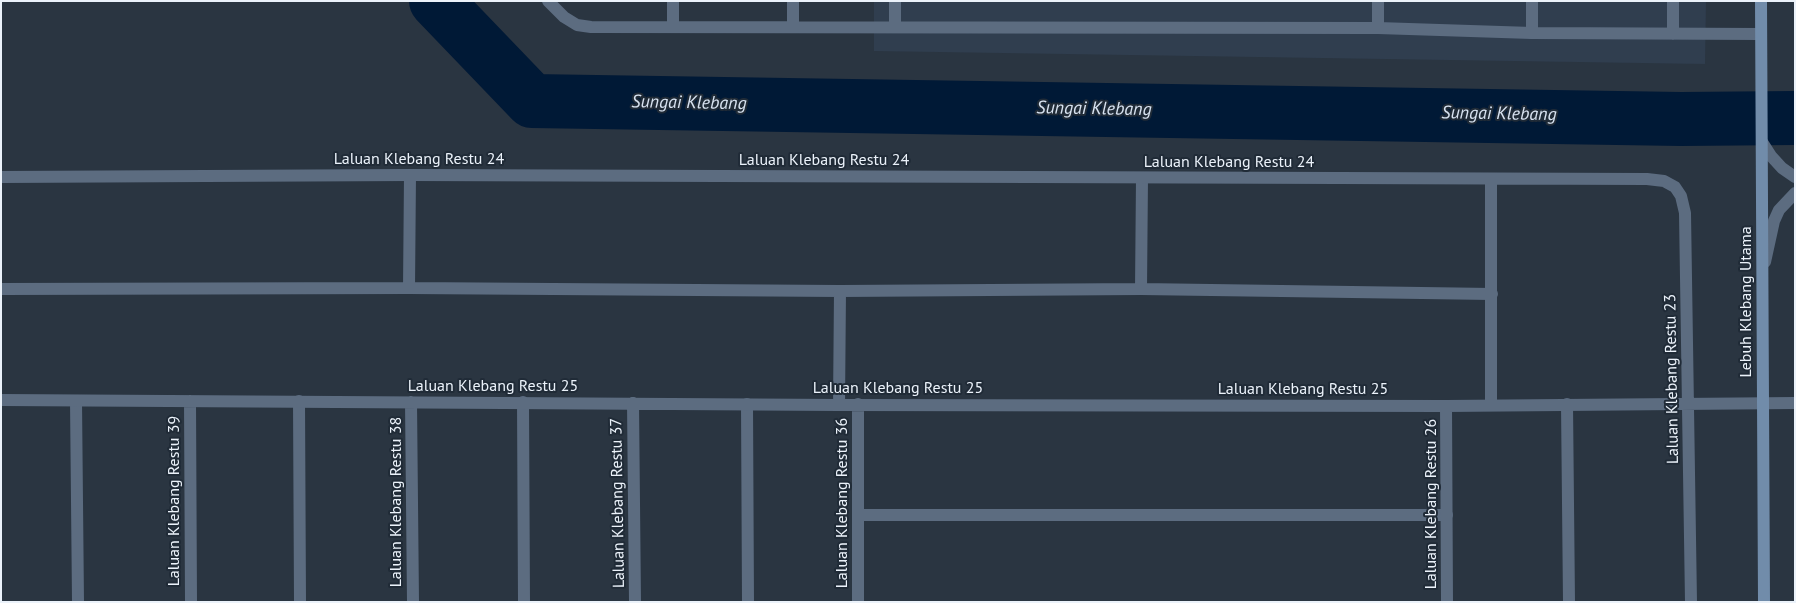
<!DOCTYPE html>
<html>
<head>
<meta charset="utf-8">
<style>
	body { margin:0 }
	#map { position:relative; width:1796px; height:603px; overflow:hidden; background:#2a3541; font-family:"PT Sans",sans-serif }
	canvas { display:block }
	.frame { position:absolute; inset:0; border:2px solid #ebf2fa; pointer-events:none }
</style>
</head>
<body>
<div id="map">
<canvas width="1796" height="603"></canvas>
<div class="frame"></div>
</div>
<script>
const ctx = document.querySelector('canvas').getContext('2d');
ctx.lineJoin = 'round';
function paint(path, color) { ctx.fillStyle = color; ctx.fill(path, 'evenodd'); }
const shape = rows => new Path2D(rows.map(r => 'M' + r).join(''));
function trace(path, color, width, dash) { ctx.strokeStyle = color; ctx.lineWidth = width; ctx.lineCap = dash ? 'butt' : 'round'; ctx.setLineDash(dash || []); ctx.stroke(path); }
function write(font, color, halo, rows, align = 'center') {
  ctx.font = font + ' "PT Sans",sans-serif'; ctx.lineWidth = 4; ctx.setLineDash([]); ctx.textBaseline = 'middle'; ctx.strokeStyle = halo; ctx.fillStyle = color; for (const [text, x, y, turn = 0] of rows) {
    ctx.save(); ctx.translate(x, y); ctx.rotate((+turn || 0) * Math.PI / 180); ctx.textAlign = isNaN(turn) ? turn : align; if (halo) ctx.strokeText(text, 0, 0); ctx.fillText(text, 0, 0); ctx.restore();
  }
}
const built = shape([
	[874,1,1706,1,1705,64,874,51]
]);
const river = shape([
	[436,1,532,101,1681,119,1795,118]
]);
const lane = shape([
	[673,1,673,26],
	[1532,1,1532,33],
	[409,288,410,175],
	[1,289,409,288,840,291,1141,289,1492,294],
	[1141,289,1142,178],
	[76,401,78,602],
	[299,401,300,602],
	[523,402,524,602],
	[747,404,748,602],
	[1567,404,1569,602],
	[839,405,840,291],
	[858,515,1447,515]
]);
const street = shape([
	[548,1,564,17,577,25,591,27,1378,28,1532,33,1761,34],
	[793,26,793,1],
	[895,27,895,1],
	[1378,28,1378,1],
	[1673,34,1673,1],
	[1762,142,1771,156,1782,168,1795,177],
	[1,177,410,175,1647,179,1664,181,1675,187,1681,196,1685,213,1691,602],
	[1491,179,1491,405],
	[1765,262,1774,221,1779,210,1795,193],
	[1,400,839,405,1446,406,1795,403],
	[190,401,191,602],
	[411,402,413,602],
	[633,403,635,602],
	[1446,406,1447,602],
	[858,602,858,404]
]);
const secondary = shape([
	[1761,1,1764,602]
]);
const streetNames = [
	["Laluan Klebang Restu 24",419,159],
	["Laluan Klebang Restu 24",824,160],
	["Laluan Klebang Restu 24",1229,162],
	["Lebuh Klebang Utama",1746,302,-90],
	["Laluan Klebang Restu 23",1672,379,-91],
	["Laluan Klebang Restu 25",493,386],
	["Laluan Klebang Restu 25",898,388],
	["Laluan Klebang Restu 25",1303,389],
	["Laluan Klebang Restu 39",174,501,-90],
	["Laluan Klebang Restu 38",396,502,-90],
	["Laluan Klebang Restu 37",618,503,-91],
	["Laluan Klebang Restu 36",842,503,-90],
	["Laluan Klebang Restu 26",1431,504,-90]
];
const waterNames = [
	["Sungai Klebang",689,103,1],
	["Sungai Klebang",1094,109,1],
	["Sungai Klebang",1499,114,1]
];
paint(built, '#303e4f');
trace(river, '#001936', 54);
trace(lane, '#5c6c80', 12);
trace(street, '#5c6c80', 12);
trace(secondary, '#718caa', 12);
write('16px', '#ebf2fa', '#202b37', streetNames);
write('italic 18px', '#d8e3f1', '#202b37', waterNames);
</script>
</body>
</html>
